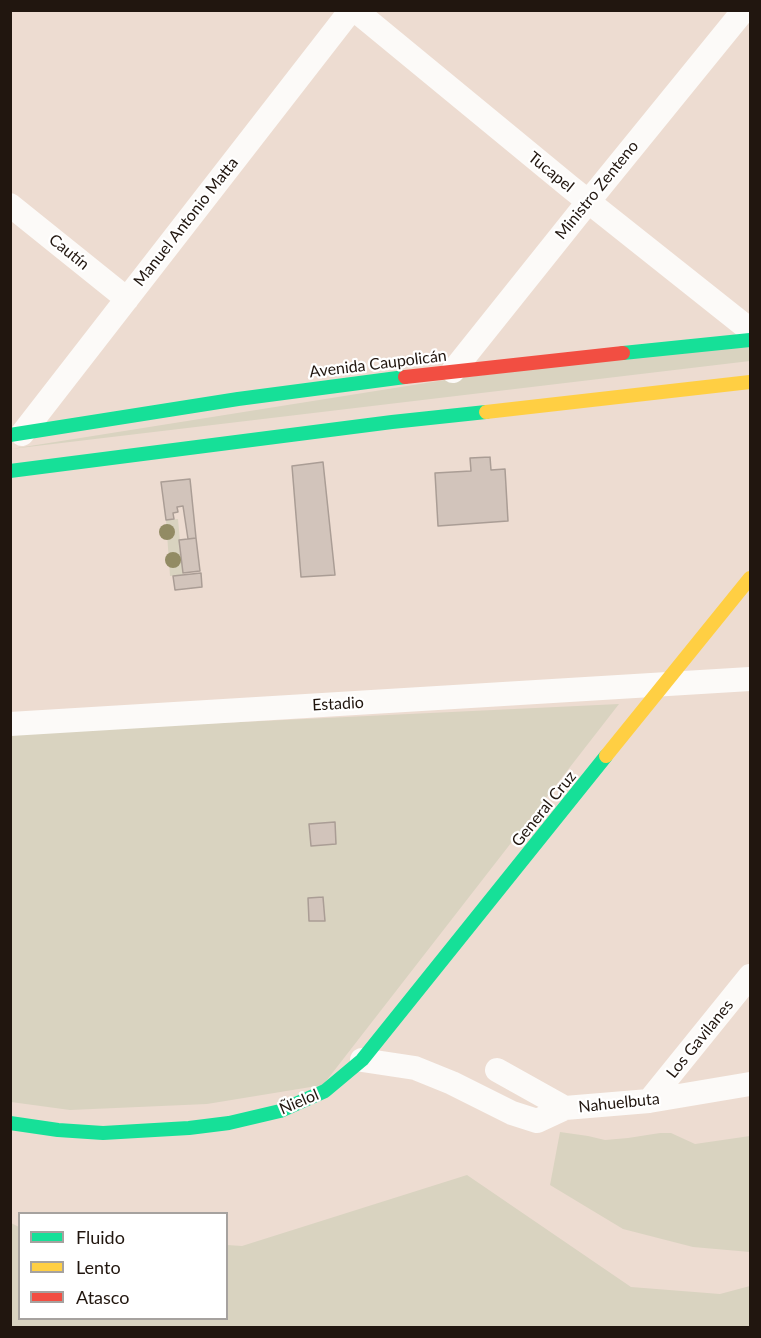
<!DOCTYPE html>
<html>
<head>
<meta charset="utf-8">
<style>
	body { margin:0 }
	#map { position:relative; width:761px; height:1338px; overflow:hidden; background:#eddcd1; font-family:Lato,sans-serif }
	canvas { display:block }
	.frame { position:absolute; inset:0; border:12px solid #21160f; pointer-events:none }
	.legend { position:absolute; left:18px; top:1212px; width:210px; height:108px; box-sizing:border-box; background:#fff; border:2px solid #a6a29f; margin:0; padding:8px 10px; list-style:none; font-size:18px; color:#21160f }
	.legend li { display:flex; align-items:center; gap:12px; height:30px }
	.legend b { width:30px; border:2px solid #a6a29f }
</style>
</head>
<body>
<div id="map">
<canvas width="761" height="1338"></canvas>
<div class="frame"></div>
<ul class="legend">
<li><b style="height:8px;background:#16e098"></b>Fluido</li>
<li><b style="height:8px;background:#ffcf43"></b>Lento</li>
<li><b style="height:8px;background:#f24e42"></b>Atasco</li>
</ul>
</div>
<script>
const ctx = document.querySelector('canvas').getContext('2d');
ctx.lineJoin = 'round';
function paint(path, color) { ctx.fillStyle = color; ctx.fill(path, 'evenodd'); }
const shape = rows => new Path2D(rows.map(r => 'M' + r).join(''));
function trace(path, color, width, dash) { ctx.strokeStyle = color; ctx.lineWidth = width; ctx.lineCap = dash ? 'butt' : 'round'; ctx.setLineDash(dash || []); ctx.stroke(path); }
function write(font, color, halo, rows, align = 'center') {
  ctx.font = font + ' Lato,sans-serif'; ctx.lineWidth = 4.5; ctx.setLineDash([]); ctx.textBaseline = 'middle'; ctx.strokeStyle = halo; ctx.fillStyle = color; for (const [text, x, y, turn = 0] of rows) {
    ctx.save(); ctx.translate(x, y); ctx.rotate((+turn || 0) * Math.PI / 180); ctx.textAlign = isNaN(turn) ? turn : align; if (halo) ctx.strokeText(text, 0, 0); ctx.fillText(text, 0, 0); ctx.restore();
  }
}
const green = shape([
	[750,343,750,361,11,449,451,379],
	[178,519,183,575,170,576,166,520],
	[619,704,323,1085,207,1104,70,1110,11,1102,11,733],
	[560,1132,588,1136,605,1140,628,1138,660,1133,671,1133,695,1144,750,1136,750,1252,693,1247,623,1229,550,1185],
	[467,1175,631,1287,720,1294,750,1286,750,1327,11,1327,11,1223,19,1227,20,1318,226,1318,227,1245,242,1246]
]);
const building = shape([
	[490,457,491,470,505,469,508,521,438,526,435,473,471,471,470,458,490,457],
	[323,462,335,575,301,577,292,466,323,462],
	[190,479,196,538,188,539,183,506,177,507,178,512,173,513,174,519,166,520,161,482,190,479],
	[196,538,200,571,183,573,179,540,196,538],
	[201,573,202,587,175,590,173,576,201,573],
	[335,822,336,844,311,846,309,824,335,822],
	[323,897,325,921,309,921,308,898,323,897]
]);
const street = shape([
	[355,10,570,187,750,330],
	[10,205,127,299],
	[453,371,588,202,744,10],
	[22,434,351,10],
	[10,724,750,679],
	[362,1060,415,1068,452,1083,512,1113,537,1121,565,1108],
	[497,1070,565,1108,649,1101,750,1084],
	[649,1101,750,976]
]);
const fast = shape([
	[623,353,750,340],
	[10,435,238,399,405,377],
	[10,471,392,422,486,412],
	[10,1123,58,1130,103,1133,189,1128,229,1123,280,1111,325,1091,362,1060,606,756]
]);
const slow = shape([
	[486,412,750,382],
	[606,756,750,578]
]);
const jam = shape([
	[405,377,623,353]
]);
const trees = [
	[167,532],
	[173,560]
];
const streetNames = [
	["Tucapel",551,172,39],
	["Ministro Zenteno",597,190,-51],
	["Manuel Antonio Matta",186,222,-52],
	["Cautín",69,252,39],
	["Avenida Caupolicán",378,364,-7],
	["Estadio",338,704,-3],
	["General Cruz",544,809,-51],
	["Los Gavilanes",700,1039,-51],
	["Ñielol",299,1102,-23],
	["Nahuelbuta",619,1103,-6]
];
paint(green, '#d9d3c0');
paint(building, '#d2c4bb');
trace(building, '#aa9d95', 1.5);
trace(street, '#fcfaf8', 24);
trace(fast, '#16e098', 14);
trace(slow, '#ffcf43', 14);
trace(jam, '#f24e42', 14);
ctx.fillStyle = '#928b64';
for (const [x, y] of trees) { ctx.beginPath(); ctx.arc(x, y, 8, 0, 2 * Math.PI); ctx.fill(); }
write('16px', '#21160f', '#fff', streetNames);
</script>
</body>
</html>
